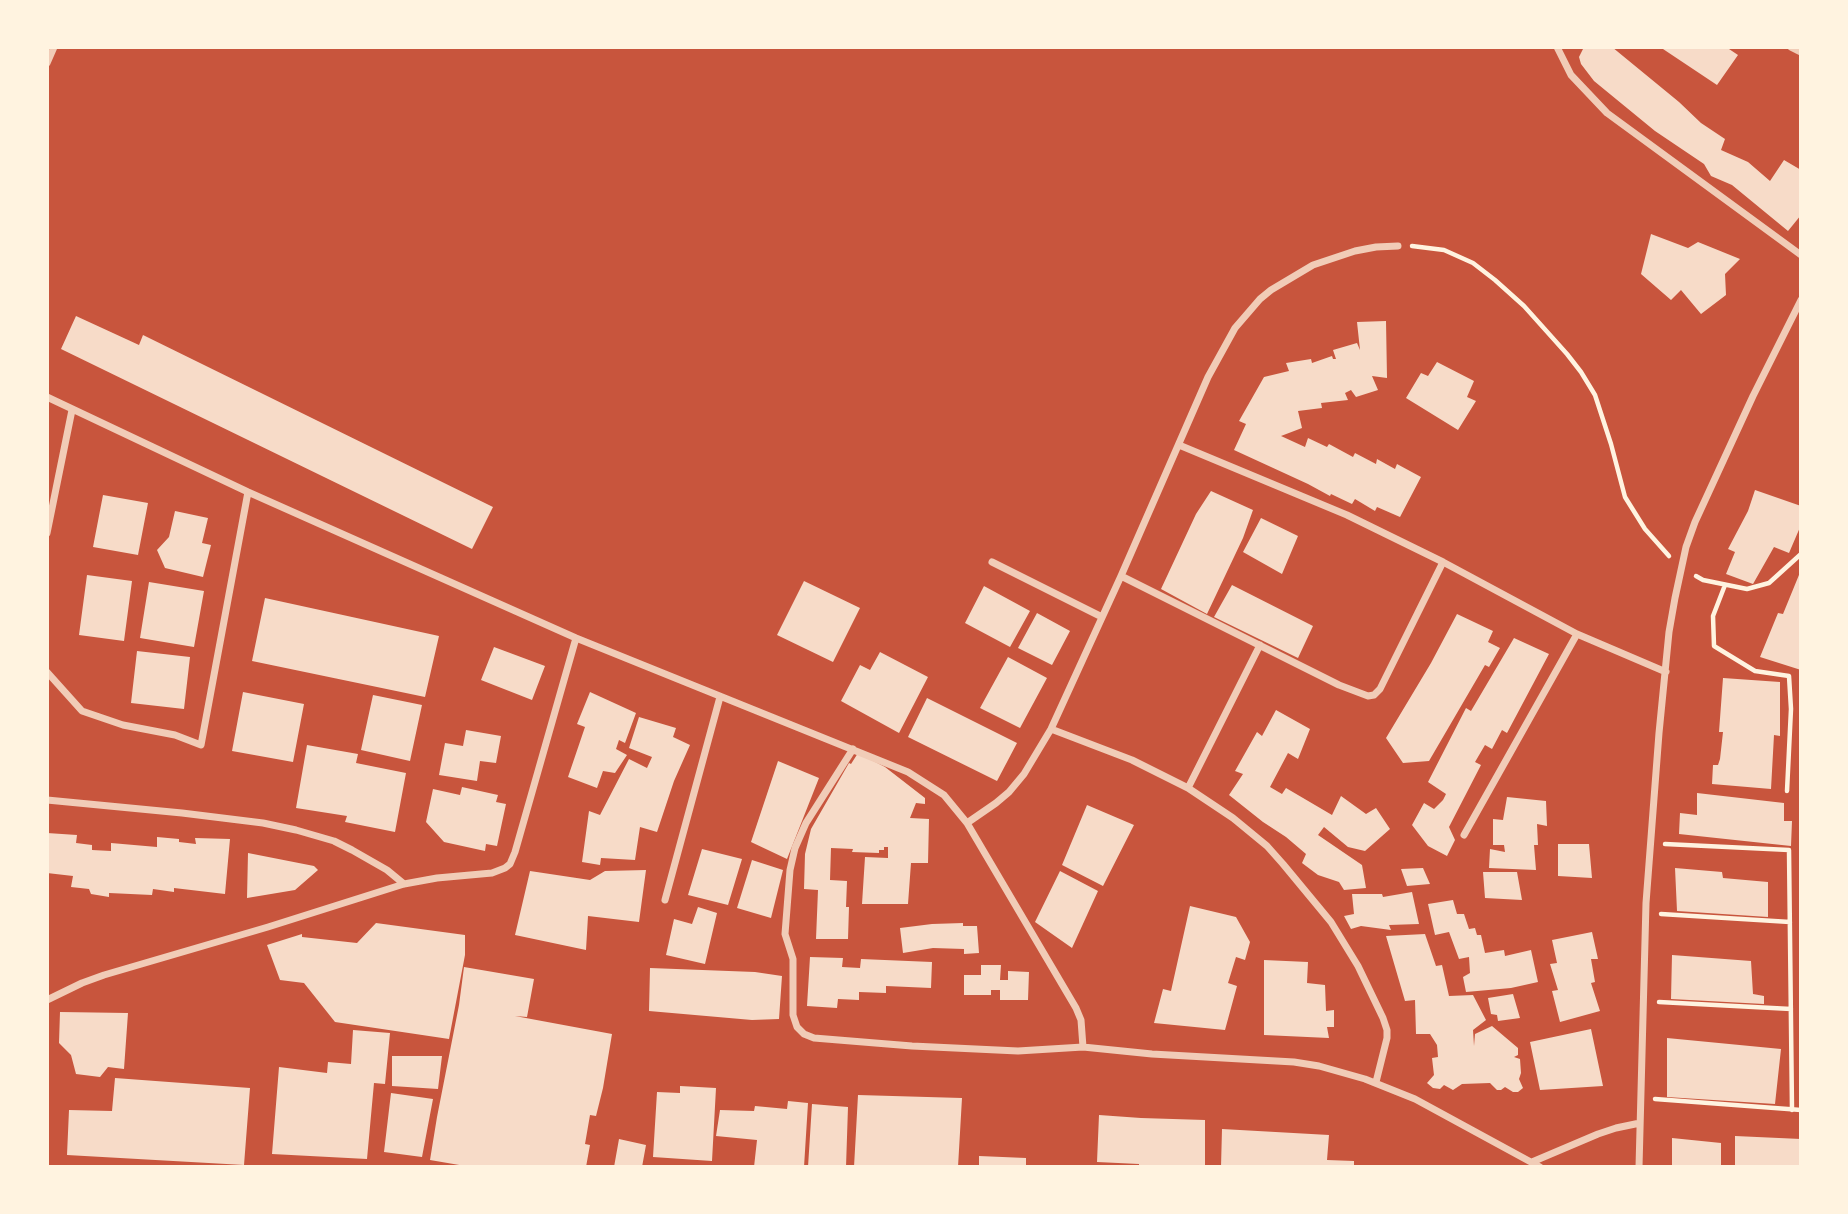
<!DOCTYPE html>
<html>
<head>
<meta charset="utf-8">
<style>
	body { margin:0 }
	#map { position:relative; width:1848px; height:1214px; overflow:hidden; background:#c8553d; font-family:Lato,sans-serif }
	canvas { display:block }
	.frame { position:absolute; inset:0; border:49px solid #fff3e0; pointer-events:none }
</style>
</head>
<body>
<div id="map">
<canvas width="1848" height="1214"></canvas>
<div class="frame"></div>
</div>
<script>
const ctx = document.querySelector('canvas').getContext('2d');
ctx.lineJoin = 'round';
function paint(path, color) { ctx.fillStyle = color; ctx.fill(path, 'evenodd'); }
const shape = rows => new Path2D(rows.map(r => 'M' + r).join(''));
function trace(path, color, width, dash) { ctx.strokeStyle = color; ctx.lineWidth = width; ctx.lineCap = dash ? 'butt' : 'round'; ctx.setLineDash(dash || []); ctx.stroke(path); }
const building = shape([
	[1582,47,1612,47,1679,102,1701,123,1725,139,1721,150,1748,162,1770,181,1784,160,1801,170,1801,215,1788,231,1732,185,1711,176,1704,164,1655,131,1594,81,1581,64,1579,57,1583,49],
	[1660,47,1726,47,1738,55,1717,85],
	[1651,234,1688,248,1698,242,1740,259,1725,274,1726,295,1701,314,1681,290,1671,300,1641,274],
	[76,316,139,345,143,335,493,507,472,549,61,349],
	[1386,321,1387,378,1372,376,1378,390,1356,397,1351,390,1345,393,1348,400,1321,403,1322,408,1298,411,1302,428,1281,436,1305,447,1308,438,1327,447,1329,444,1353,457,1355,453,1376,464,1377,459,1395,469,1397,464,1421,477,1400,517,1377,507,1375,511,1355,499,1352,504,1331,494,1330,496,1308,484,1234,450,1246,424,1239,421,1264,377,1289,371,1286,363,1311,359,1312,363,1332,356,1333,359,1336,359,1333,350,1357,343,1360,350,1357,322],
	[1437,362,1474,381,1467,397,1476,401,1458,430,1406,398,1421,373,1428,376],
	[1755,490,1801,506,1801,525,1789,553,1774,547,1753,584,1726,574,1735,552,1728,549,1748,511],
	[1211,491,1253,510,1243,538,1207,614,1161,589,1196,514],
	[103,495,148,503,138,555,93,547],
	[175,511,208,518,202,543,211,545,203,577,165,568,157,550,169,537],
	[1261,518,1298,536,1282,574,1243,552],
	[1801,570,1801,670,1760,657,1778,613,1783,614],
	[87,575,132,581,124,641,79,635],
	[804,581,860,608,833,662,777,635],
	[149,582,204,591,194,647,140,638],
	[1232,585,1313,626,1298,658,1214,617],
	[984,586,1030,611,1010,647,965,623],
	[265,598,439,636,425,697,252,661],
	[1037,613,1070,631,1052,665,1018,648],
	[1457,614,1493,631,1488,642,1500,648,1489,667,1485,665,1429,761,1403,763,1386,738,1431,663],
	[1514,638,1549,654,1507,733,1502,730,1492,749,1485,745,1475,762,1481,765,1449,827,1455,840,1447,856,1428,846,1412,825,1424,803,1434,809,1443,800,1446,794,1428,782,1466,708,1471,711],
	[494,647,545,666,532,700,481,680],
	[137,651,190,657,184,709,131,703],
	[880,652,928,677,899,733,841,701,860,665,870,670],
	[1008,657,1047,678,1020,728,980,708],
	[1723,678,1780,682,1780,736,1774,735,1771,789,1712,784,1713,765,1718,765,1720,759,1723,732,1719,732],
	[243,692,304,704,293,762,232,751],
	[590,692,636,713,625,743,619,740,616,749,627,755,615,773,603,771,597,788,568,777,585,727,577,724],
	[373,695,422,705,410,761,361,750],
	[927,698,1017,743,997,781,908,737],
	[1276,710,1310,729,1298,759,1288,753,1270,787,1282,794,1286,788,1332,815,1341,796,1366,814,1376,808,1390,829,1365,851,1348,847,1324,827,1318,835,1362,865,1366,888,1344,890,1339,882,1318,875,1302,863,1306,854,1286,837,1263,822,1229,795,1243,774,1235,771,1257,732,1262,736],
	[639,717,676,728,673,737,690,745,674,781,657,832,640,827,635,860,601,858,600,865,582,862,589,811,600,815,629,759,647,768,652,757,629,748],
	[466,730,501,736,496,763,480,761,477,781,439,775,445,743,463,746],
	[307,745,358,754,356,763,406,773,395,832,345,822,347,816,296,808],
	[858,753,885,767,925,798,925,804,916,803,910,818,929,819,928,863,911,863,908,904,862,904,865,857,888,858,888,847,884,847,884,850,879,850,879,853,852,852,853,849,831,848,830,880,847,881,846,907,849,907,848,939,816,939,818,890,804,889,805,854,811,829,849,763,851,764],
	[778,761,819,778,787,859,751,842],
	[462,787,498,795,496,802,506,804,497,846,486,844,485,851,444,842,426,822,433,789,460,795],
	[1697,793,1784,803,1784,821,1792,821,1791,846,1679,834,1680,813,1697,815],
	[1507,797,1546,801,1547,826,1537,824,1538,845,1534,845,1536,870,1489,868,1490,849,1505,852,1504,845,1493,845,1493,819,1503,820],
	[1087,805,1134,825,1103,886,1062,865],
	[47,833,77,835,76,843,92,845,92,850,111,851,111,843,157,847,157,837,179,839,179,842,196,844,195,838,230,839,225,894,174,888,174,892,153,889,152,895,109,893,109,897,91,894,89,889,71,887,73,876,47,873],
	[1558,844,1589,844,1592,878,1558,876],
	[702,849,742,859,728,905,688,895],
	[248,853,314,866,318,870,295,890,247,898],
	[752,860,783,870,771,918,737,908],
	[1423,868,1430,884,1407,886,1401,869],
	[1675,868,1722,872,1723,878,1768,882,1768,917,1677,911],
	[646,870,639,922,588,916,586,950,515,935,530,871,590,880,605,871],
	[1060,871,1098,891,1072,948,1035,922],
	[1483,872,1517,872,1522,900,1485,898],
	[1412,892,1419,924,1389,925,1391,930,1361,926,1351,929,1344,916,1354,914,1352,894,1382,894,1383,897],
	[1453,900,1457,914,1464,914,1469,929,1475,928,1477,935,1481,935,1485,953,1504,950,1505,956,1531,950,1538,982,1511,988,1466,992,1463,977,1470,973,1469,957,1459,959,1449,932,1435,935,1428,904],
	[1190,906,1236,917,1250,942,1245,960,1236,957,1228,983,1237,986,1225,1030,1154,1023,1163,989,1171,991],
	[698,907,717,913,705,964,666,955,674,919,692,924],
	[376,923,465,935,465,955,449,1039,335,1022,304,983,280,980,267,945,302,934,302,937,357,943],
	[963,923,963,926,977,926,979,953,964,954,964,949,933,948,903,953,900,928,932,924],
	[1592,932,1598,959,1591,959,1595,982,1591,983,1600,1011,1560,1022,1552,991,1558,990,1550,964,1557,963,1552,940],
	[1425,934,1436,966,1442,965,1449,996,1473,995,1486,1020,1473,1030,1474,1046,1475,1034,1492,1026,1518,1048,1518,1055,1514,1057,1520,1059,1521,1073,1519,1079,1523,1088,1518,1092,1513,1092,1505,1087,1501,1090,1497,1090,1490,1083,1462,1084,1453,1090,1444,1085,1440,1089,1433,1088,1427,1083,1434,1075,1432,1058,1438,1057,1437,1045,1430,1034,1416,1034,1415,1000,1405,1001,1386,936],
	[1672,955,1751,961,1753,994,1764,996,1764,1004,1671,999],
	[810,957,843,958,842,967,860,968,861,959,932,962,931,988,886,986,886,993,859,992,859,1000,838,999,837,1008,807,1006],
	[1264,960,1308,962,1307,983,1325,985,1326,1011,1334,1010,1334,1027,1327,1027,1329,1038,1264,1035],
	[981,965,1001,965,1000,980,1008,980,1008,971,1029,972,1028,1000,1000,1000,1000,990,991,990,991,995,964,995,964,975,981,975],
	[464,967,534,979,527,1017,515,1016,612,1034,603,1088,596,1116,590,1115,585,1144,590,1145,586,1167,471,1167,430,1160,437,1117,459,1005],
	[650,968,755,972,782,976,779,1019,752,1020,649,1011],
	[1513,994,1520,1018,1498,1021,1497,1015,1491,1014,1488,998],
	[60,1012,128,1013,124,1069,108,1067,100,1077,76,1074,71,1055,59,1043],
	[1591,1029,1603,1086,1540,1090,1530,1042],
	[353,1030,390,1033,385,1084,374,1083,367,1159,272,1154,279,1067,327,1073,328,1062,351,1064],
	[1667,1038,1781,1049,1775,1104,1667,1097],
	[392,1056,442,1056,438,1089,392,1086],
	[115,1078,250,1088,244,1165,67,1155,69,1110,112,1111],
	[680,1086,716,1088,712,1161,653,1157,657,1092,680,1093],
	[391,1093,433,1099,422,1157,384,1152],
	[858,1095,962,1098,958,1167,854,1167],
	[788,1101,808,1103,804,1167,754,1167,757,1140,716,1136,720,1110,754,1111,755,1106,787,1109],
	[812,1104,848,1107,846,1167,808,1167],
	[1099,1115,1141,1118,1205,1120,1205,1167,1139,1167,1139,1164,1097,1162],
	[1222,1129,1329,1135,1327,1160,1354,1161,1354,1167,1221,1167],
	[1735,1136,1801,1139,1801,1167,1735,1167],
	[1672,1138,1721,1143,1721,1167,1672,1167],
	[619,1139,646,1145,642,1167,614,1167],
	[979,1156,1026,1158,1026,1167,979,1167]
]);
const path = shape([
	[1412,246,1444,250,1473,263,1495,280,1524,306,1567,354,1581,372,1595,395,1611,444,1625,497,1645,529,1669,556],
	[1696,576,1703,580,1747,589,1769,583,1801,554],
	[1725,585,1713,616,1714,646,1755,671,1789,676,1791,709,1787,791],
	[1665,844,1789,850,1792,1110],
	[1661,914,1790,922],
	[1659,1002,1791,1009],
	[1655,1099,1801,1110]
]);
const minor = shape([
	[1557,47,1571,75,1607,113,1801,255],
	[1791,47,1801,52],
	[47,63,54,47],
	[47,397,248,492,576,638,908,772,944,795,967,823,1076,1008,1081,1020,1083,1047],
	[1179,445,1347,515,1443,562,1577,634,1666,672],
	[47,533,72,410],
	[992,562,1102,617],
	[1121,576,1339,685,1368,696,1374,695,1380,689,1443,562],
	[47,672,82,711,123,725,175,735,201,745,248,492],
	[1051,729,1132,760,1188,788,1233,818,1267,846,1283,864,1331,922,1358,966,1383,1018,1387,1030,1387,1038,1376,1082],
	[853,749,806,823,795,848,790,870,785,934,793,959,793,1015,797,1027,804,1034,814,1038,912,1046,1018,1051,1083,1047,1152,1054,1294,1062,1319,1066,1365,1079,1415,1099,1540,1167],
	[1188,788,1260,645],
	[47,800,182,813,263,823,296,830,334,841,352,850,387,870,404,884],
	[967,823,996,803,1009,792,1024,774,1051,729,1121,576,1208,377,1235,328,1260,299,1271,290,1313,265,1355,251,1376,247,1398,246],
	[1464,835,1577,634],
	[665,900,720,697],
	[47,1000,82,983,104,975,268,927,404,884,437,878,492,873,505,868,510,864,515,852,576,638],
	[1532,1162,1598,1134,1616,1128,1640,1123],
	[1639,1167,1646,903,1659,733,1669,632,1675,598,1686,547,1695,522,1753,396,1801,300]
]);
paint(building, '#f7dbc8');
trace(path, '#fff3e0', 4.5);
trace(minor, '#f1ccb7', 7);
</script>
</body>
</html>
